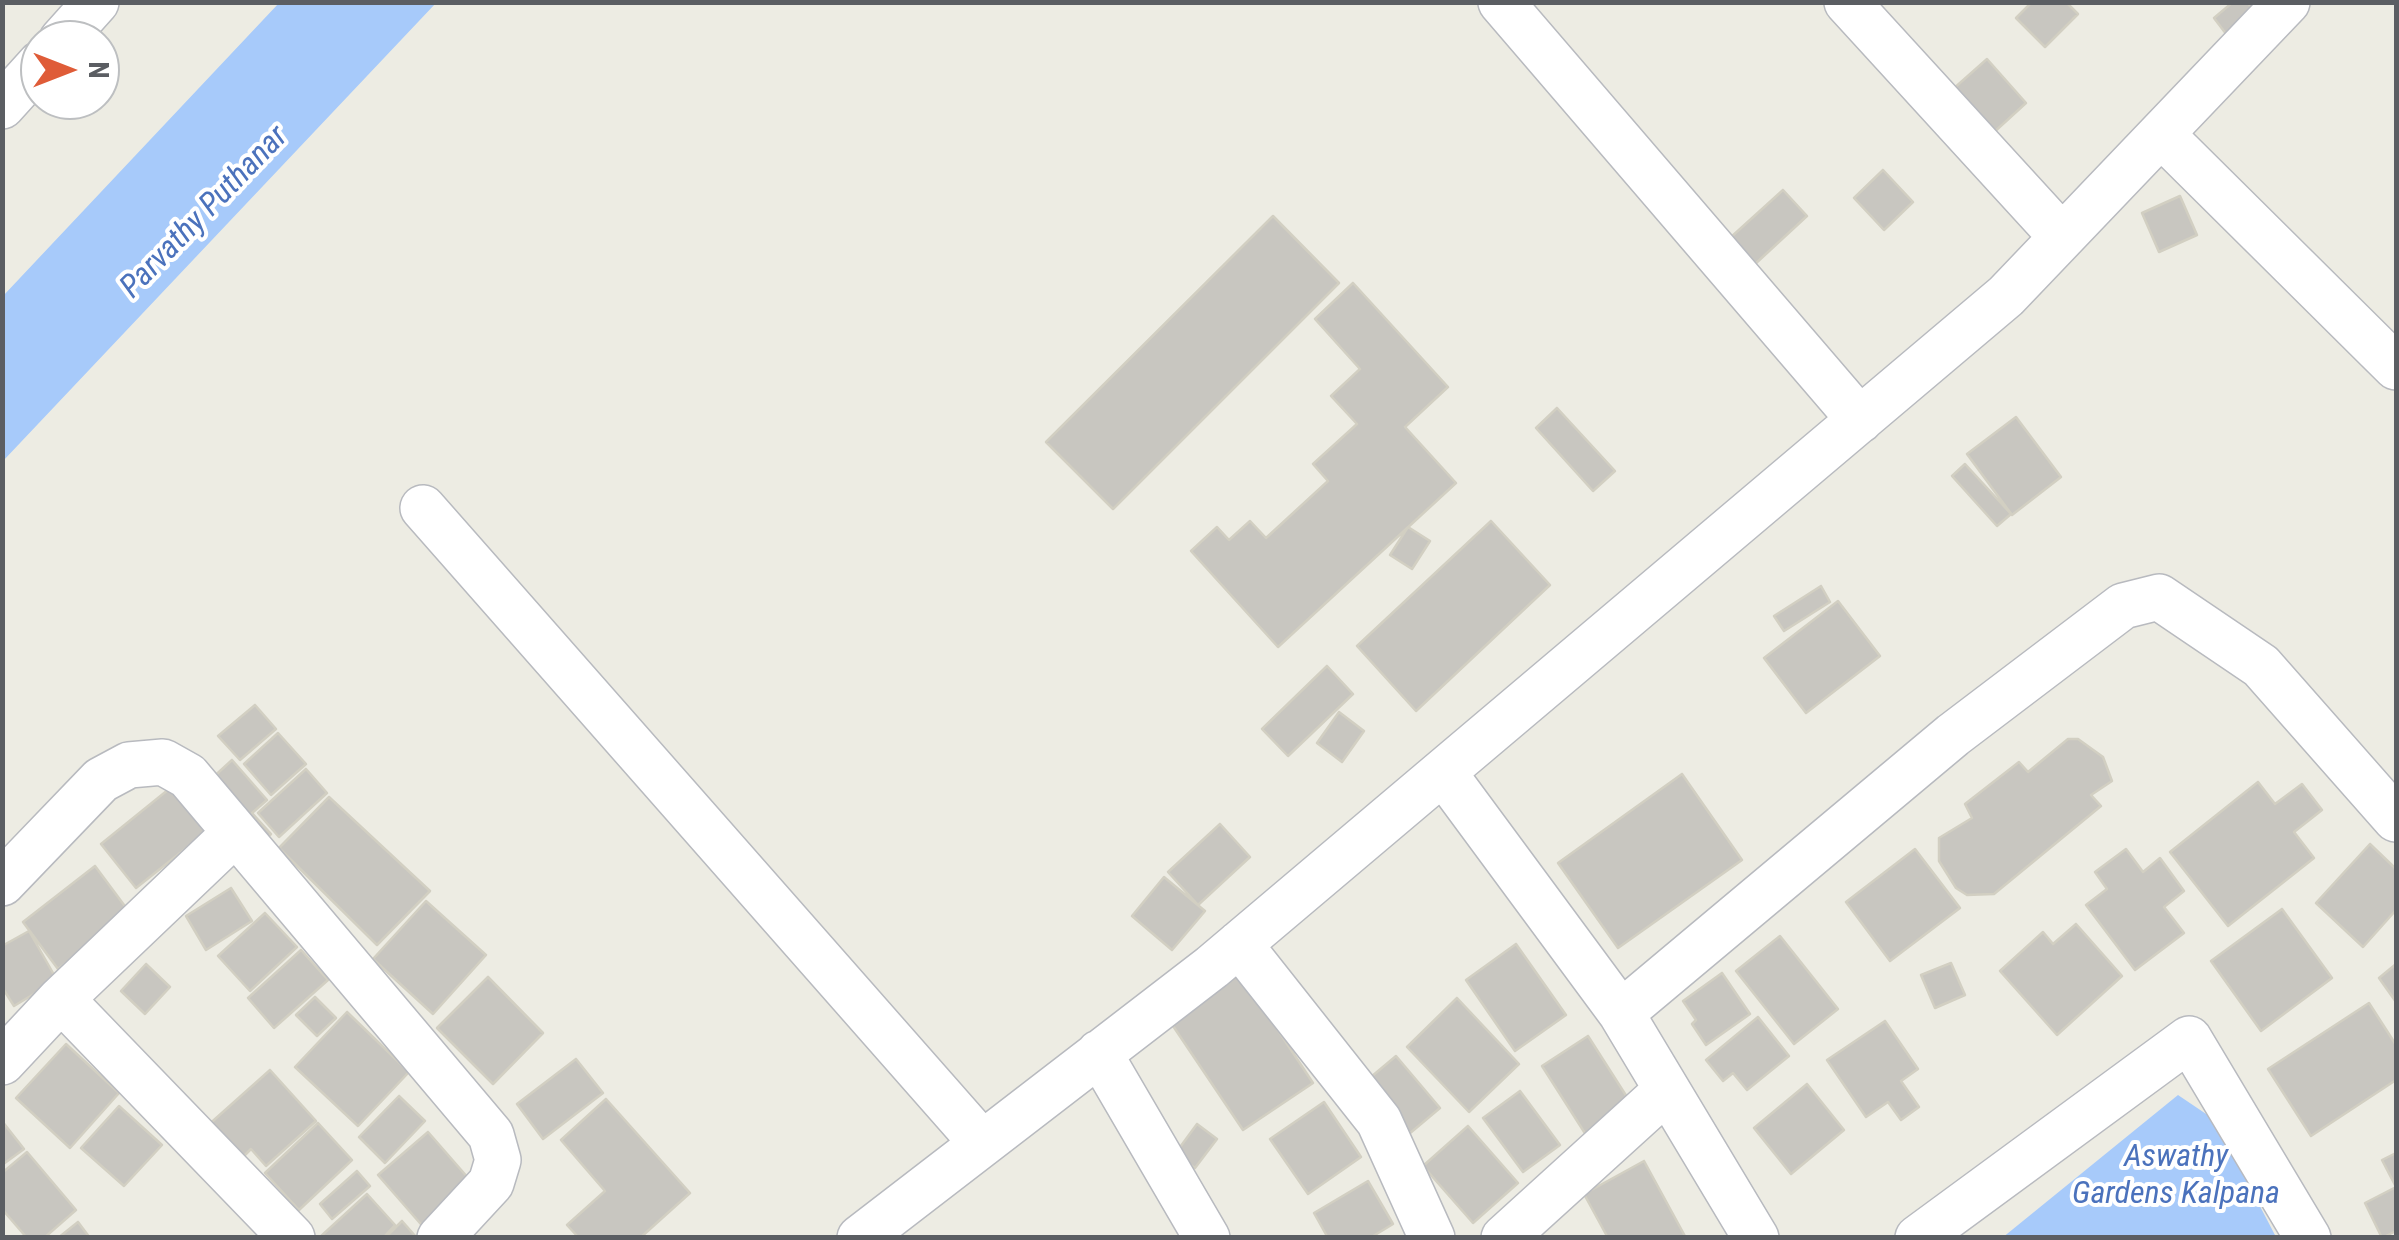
<!DOCTYPE html>
<html>
<head>
<meta charset="utf-8">
<style>
	body { margin:0 }
	#map { position:relative; width:2399px; height:1240px; overflow:hidden; background:#edece3; font-family:"Roboto Condensed",sans-serif }
	canvas { display:block }
	.frame { position:absolute; inset:0; border:5px solid #5b5e63; pointer-events:none }
	.north { position:absolute; left:20px; top:20px; width:100px; height:100px; box-sizing:border-box; background:#fff; border:2px solid #bdbfc1; border-radius:50%; rotate:90deg; font-size:28px; font-weight:700; line-height:40px; text-align:center; color:#5b5e63 }
	.north::after { content:''; display:block; margin:auto; width:35px; height:45px; background:#df5c38; clip-path:polygon(50% 0,100% 100%,50% 72%,0 100%) }
</style>
</head>
<body>
<div id="map">
<canvas width="2399" height="1240"></canvas>
<div class="frame"></div>
<div class="north">N</div>
</div>
<script>
const ctx = document.querySelector('canvas').getContext('2d');
ctx.lineJoin = 'round';
function paint(path, color) { ctx.fillStyle = color; ctx.fill(path, 'evenodd'); }
const shape = rows => new Path2D(rows.map(r => 'M' + r).join(''));
function trace(path, color, width, dash) { ctx.strokeStyle = color; ctx.lineWidth = width; ctx.lineCap = dash ? 'butt' : 'round'; ctx.setLineDash(dash || []); ctx.stroke(path); }
function write(font, color, halo, rows, align = 'center') {
  ctx.font = font + ' "Roboto Condensed",sans-serif'; ctx.lineWidth = 8; ctx.setLineDash([]); ctx.textBaseline = 'middle'; ctx.strokeStyle = halo; ctx.fillStyle = color; for (const [text, x, y, turn = 0] of rows) {
    ctx.save(); ctx.translate(x, y); ctx.rotate((+turn || 0) * Math.PI / 180); ctx.textAlign = isNaN(turn) ? turn : align; if (halo) ctx.strokeText(text, 0, 0); ctx.fillText(text, 0, 0); ctx.restore();
  }
}
const water = shape([
	[279,3,436,3,3,461,3,296],
	[2178,1095,2215,1120,2276,1237,2002,1238]
]);
const building = shape([
	[2032,2,2066,2,2078,14,2045,47,2016,18,2032,2],
	[2233,2,2247,2,2265,25,2236,47,2214,18,2233,2],
	[1987,59,2026,103,1992,134,1952,90,1987,59],
	[1883,170,1913,202,1884,230,1854,198,1883,170],
	[1783,190,1807,216,1754,265,1730,238,1783,190],
	[2180,196,2197,235,2159,252,2142,213,2180,196],
	[1273,216,1339,283,1113,509,1046,442,1273,216],
	[1353,283,1448,387,1405,427,1456,483,1278,647,1191,551,1217,527,1229,540,1250,521,1266,538,1328,481,1313,464,1357,424,1331,396,1360,369,1315,319,1353,283],
	[1557,408,1615,471,1593,491,1536,428,1557,408],
	[2016,417,2061,477,2012,515,1967,454,2016,417],
	[1965,464,2011,514,1997,526,1952,476,1965,464],
	[1491,521,1550,585,1416,711,1357,646,1491,521],
	[1408,527,1430,541,1412,569,1390,555,1408,527],
	[1821,586,1830,602,1784,631,1774,616,1821,586],
	[1838,601,1880,656,1806,713,1764,658,1838,601],
	[1327,666,1353,694,1288,756,1262,729,1327,666],
	[255,705,276,729,240,760,218,736,255,705],
	[1339,712,1364,731,1342,762,1317,743,1339,712],
	[278,733,306,764,271,795,244,764,278,733],
	[2068,739,2078,739,2103,757,2112,781,2091,795,2101,806,1994,894,1967,895,1956,888,1939,861,1939,838,1972,818,1965,804,2019,762,2028,772,2068,739],
	[232,760,267,800,252,813,271,834,263,842,208,782,232,760],
	[306,769,327,793,279,837,258,813,306,769],
	[1682,774,1742,860,1618,948,1558,863,1682,774],
	[2258,782,2275,804,2302,784,2322,810,2294,832,2314,858,2228,926,2170,852,2258,782],
	[174,785,209,830,136,888,101,844,174,785],
	[329,797,430,891,377,945,279,848,329,797],
	[1220,824,1250,857,1198,905,1168,872,1220,824],
	[2370,844,2396,869,2396,910,2363,947,2316,903,2370,844],
	[1915,849,1960,908,1890,961,1846,902,1915,849],
	[2126,849,2143,872,2160,858,2184,891,2164,907,2184,933,2135,970,2086,905,2107,889,2095,872,2126,849],
	[95,866,130,913,58,969,23,922,95,866],
	[1164,877,1205,911,1172,950,1132,916,1164,877],
	[231,888,252,921,206,950,186,916,231,888],
	[426,901,486,955,433,1014,373,959,426,901],
	[2282,909,2332,978,2261,1031,2211,961,2282,909],
	[265,913,297,947,250,991,218,956,265,913],
	[2076,924,2122,976,2057,1035,2000,971,2043,932,2053,944,2076,924],
	[29,931,57,980,14,1006,2,987,2,946,29,931],
	[1780,936,1838,1009,1794,1044,1736,971,1780,936],
	[1516,944,1566,1015,1515,1051,1466,980,1516,944],
	[301,950,328,980,274,1028,248,998,301,950],
	[1951,963,1965,995,1935,1008,1921,975,1951,963],
	[146,964,170,987,145,1014,121,991,146,964],
	[2396,964,2396,1002,2379,978,2396,964],
	[1240,973,1313,1083,1243,1130,1169,1020,1240,973],
	[1722,973,1750,1014,1706,1045,1692,1024,1696,1020,1683,1001,1722,973],
	[488,977,543,1033,493,1084,437,1028,488,977],
	[315,997,336,1018,317,1036,296,1015,315,997],
	[1457,998,1519,1064,1469,1112,1407,1047,1457,998],
	[2369,1003,2396,1045,2396,1080,2311,1136,2268,1069,2369,1003],
	[347,1012,409,1072,358,1126,295,1067,347,1012],
	[1758,1017,1789,1056,1747,1090,1733,1073,1723,1081,1706,1060,1758,1017],
	[1885,1021,1918,1069,1901,1081,1919,1107,1901,1120,1888,1102,1866,1117,1827,1060,1885,1021],
	[1588,1036,1634,1108,1588,1138,1542,1066,1588,1036],
	[66,1044,119,1093,70,1148,16,1098,66,1044],
	[1396,1056,1440,1108,1409,1134,1365,1082,1396,1056],
	[576,1059,603,1093,543,1139,517,1104,576,1059],
	[270,1070,316,1121,266,1166,251,1149,237,1163,205,1128,270,1070],
	[1807,1084,1844,1130,1791,1174,1754,1128,1807,1084],
	[1520,1091,1560,1145,1523,1172,1483,1118,1520,1091],
	[399,1096,425,1121,385,1163,359,1137,399,1096],
	[606,1099,690,1193,640,1238,579,1238,567,1225,605,1191,561,1140,606,1099],
	[1324,1102,1361,1157,1308,1194,1270,1139,1324,1102],
	[119,1106,162,1145,124,1186,81,1148,119,1106],
	[2,1121,24,1149,2,1165,2,1121],
	[318,1123,352,1160,299,1210,265,1173,318,1123],
	[1197,1124,1217,1139,1195,1168,1175,1154,1197,1124],
	[1468,1126,1518,1183,1473,1223,1423,1166,1468,1126],
	[428,1132,476,1187,426,1230,378,1175,428,1132],
	[27,1152,76,1210,44,1238,27,1238,2,1209,2,1173,27,1152],
	[2396,1153,2396,1231,2382,1238,2365,1203,2396,1187,2382,1160,2396,1153],
	[1644,1161,1686,1238,1608,1238,1584,1194,1644,1161],
	[357,1171,370,1186,332,1219,320,1204,357,1171],
	[1368,1181,1393,1224,1370,1238,1328,1238,1314,1213,1368,1181],
	[367,1194,395,1225,383,1238,319,1238,367,1194],
	[402,1221,417,1238,385,1238,402,1221],
	[78,1222,90,1238,58,1238,78,1222]
]);
const minor = shape([
	[1501,2,1860,420],
	[1847,2,2062,237],
	[62,40,96,2],
	[2,106,40,64],
	[2161,134,2396,367],
	[423,508,982,1143],
	[1443,772,1621,1013,1953,735,2123,606,2159,597,2261,666,2396,819],
	[2,883,101,780,129,765,163,762,188,776,491,1135,498,1160,491,1183,440,1238],
	[1239,944,1379,1121,1432,1238],
	[61,999,292,1238],
	[1621,1013,1756,1238],
	[1099,1053,1207,1238],
	[2,1062,61,999,235,833],
	[860,1238,1212,967,2006,296,2287,2],
	[1504,1238,1667,1090],
	[1918,1238,2189,1039,2308,1238]
]);
const waterNames = [
	["Parvathy Puthanar",205,213,-46],
	["Aswathy",2176,1158],
	["Gardens Kalpana",2176,1195]
];
paint(water, '#a7cafa');
paint(building, '#c8c6c0');
trace(building, '#d2cfc2', 2.5);
trace(minor, '#b8babf', 48);
trace(minor, '#fff', 45);
write('italic 32px', '#4b72bc', '#fff', waterNames);
</script>
</body>
</html>
